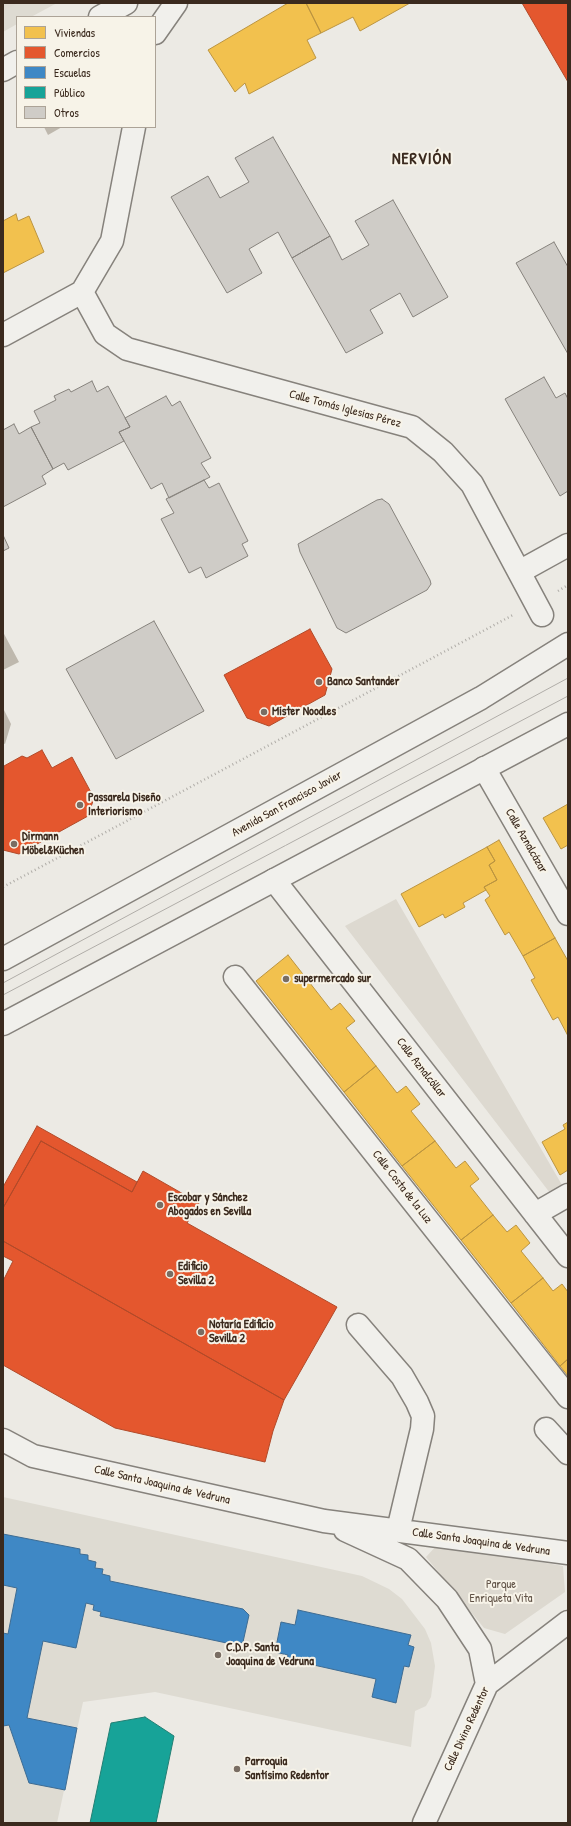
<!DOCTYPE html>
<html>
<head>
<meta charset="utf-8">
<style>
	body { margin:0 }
	#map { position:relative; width:571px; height:1826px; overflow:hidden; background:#eceae4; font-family:"Patrick Hand",sans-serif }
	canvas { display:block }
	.frame { position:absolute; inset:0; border:4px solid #3b2a1e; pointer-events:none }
	.legend { position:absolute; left:16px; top:16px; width:140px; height:112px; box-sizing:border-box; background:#f7f3e8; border:1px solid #aca397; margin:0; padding:5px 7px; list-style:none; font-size:12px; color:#3b2a1e }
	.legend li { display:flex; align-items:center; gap:8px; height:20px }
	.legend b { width:20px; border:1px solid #aca397 }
</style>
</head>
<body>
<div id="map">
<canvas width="571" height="1826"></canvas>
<div class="frame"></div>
<ul class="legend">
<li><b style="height:11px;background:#f2c14e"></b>Viviendas</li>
<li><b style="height:11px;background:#e4572e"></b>Comercios</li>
<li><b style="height:11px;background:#3f88c5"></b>Escuelas</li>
<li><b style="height:11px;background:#17a398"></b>Público</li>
<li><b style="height:11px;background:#cfccc7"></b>Otros</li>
</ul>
</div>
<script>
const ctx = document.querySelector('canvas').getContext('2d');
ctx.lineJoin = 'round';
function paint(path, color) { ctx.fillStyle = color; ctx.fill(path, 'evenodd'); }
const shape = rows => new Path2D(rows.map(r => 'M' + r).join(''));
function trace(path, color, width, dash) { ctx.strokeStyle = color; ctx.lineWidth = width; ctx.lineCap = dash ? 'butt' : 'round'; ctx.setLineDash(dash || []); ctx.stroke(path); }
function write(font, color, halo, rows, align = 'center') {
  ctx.font = font + ' "Patrick Hand",sans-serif'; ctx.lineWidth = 4; ctx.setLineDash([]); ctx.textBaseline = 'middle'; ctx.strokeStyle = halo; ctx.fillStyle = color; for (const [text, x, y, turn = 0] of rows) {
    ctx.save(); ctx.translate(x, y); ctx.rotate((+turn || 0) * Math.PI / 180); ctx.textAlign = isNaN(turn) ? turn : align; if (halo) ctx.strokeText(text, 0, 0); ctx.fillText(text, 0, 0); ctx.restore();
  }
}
const built = shape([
	[3,3,57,3,31,17,17,17,17,24,3,32],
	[3,1497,362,1576,389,1589,402,1599,425,1629,431,1643,435,1666,431,1697,426,1706,415,1711,411,1747,155,1692,83,1702,57,1823,3,1823]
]);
const green = shape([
	[3,3,18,3,3,11],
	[396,899,562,1185,550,1193,345,926],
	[438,1544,563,1566,565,1592,505,1634,484,1628,426,1557]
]);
const water = shape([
	[44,127,62,127,48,135],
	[3,632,19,662,3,670],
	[3,708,11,724,5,744,3,743]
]);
const homes = shape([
	[288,3,306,3,321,33,307,40,316,58,249,94,245,83,235,92,208,50,288,3],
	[306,3,410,3,360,31,353,17,321,33,306,3],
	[16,214,18,221,29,216,44,252,3,273,3,221,16,214],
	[568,804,568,845,561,849,543,818,568,804],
	[499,840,555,938,523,956,509,932,505,935,485,900,490,896,484,887,497,880,489,865,495,861,487,847,499,840],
	[487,847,495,861,489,865,497,880,484,887,486,890,463,903,465,907,445,918,443,914,419,927,401,894,487,847],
	[555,938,568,961,568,1036,558,1017,553,1020,531,980,535,978,523,956,555,938],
	[288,955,331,1010,340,1003,355,1021,346,1028,376,1066,344,1092,256,981,288,955],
	[376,1066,397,1093,406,1086,420,1104,411,1111,435,1141,402,1166,344,1092,376,1066],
	[568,1122,568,1170,560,1175,542,1142,565,1129,563,1125,568,1122],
	[435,1141,456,1168,465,1161,479,1179,470,1186,493,1215,461,1240,402,1166,435,1141],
	[493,1215,507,1232,516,1225,530,1243,521,1251,543,1278,511,1303,461,1240,493,1215],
	[543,1278,553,1291,562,1284,568,1292,568,1359,560,1366,511,1303,543,1278],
	[568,1359,568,1376,560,1366,568,1359]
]);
const shops = shape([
	[522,3,568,3,568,82,522,3],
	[310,629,332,669,325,695,269,726,247,718,224,675,310,629],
	[42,750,52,768,72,757,94,798,88,816,19,854,3,850,4,766,22,756,27,758,42,750],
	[37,1126,137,1182,132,1192,41,1141,3,1208,3,1187,37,1126],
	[41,1141,132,1192,143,1171,199,1203,187,1223,337,1307,284,1400,3,1241,3,1208,41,1141],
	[3,1241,284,1400,273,1431,265,1462,115,1428,3,1365,3,1281,13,1261,3,1256,3,1241]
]);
const schools = shape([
	[3,1534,80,1549,80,1554,88,1555,88,1560,96,1562,95,1568,103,1569,102,1574,110,1576,110,1581,243,1609,249,1615,243,1642,236,1645,100,1616,101,1612,93,1610,94,1605,86,1603,76,1648,43,1641,27,1718,77,1728,65,1790,29,1783,9,1725,3,1726,3,1633,8,1634,17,1588,3,1585,3,1534],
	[298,1610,411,1635,408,1645,414,1647,409,1667,404,1666,396,1703,372,1697,376,1679,287,1659,288,1655,275,1652,281,1622,295,1625,298,1610]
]);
const public = shape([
	[145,1717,174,1736,156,1823,90,1823,111,1723,145,1717]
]);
const building = shape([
	[273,137,330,236,292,258,278,232,249,249,262,273,227,293,171,197,208,176,220,198,249,182,235,158,273,137],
	[393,200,448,297,413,317,400,293,370,310,383,333,346,353,292,258,330,236,342,260,369,245,355,221,393,200],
	[554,242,568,267,568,354,516,263,554,242],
	[544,377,556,398,565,393,568,399,568,491,560,496,505,399,544,377],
	[92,381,97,392,108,386,130,427,119,432,124,441,68,470,64,463,53,469,31,427,40,423,34,411,56,400,54,396,69,389,71,392,92,381],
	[166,396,172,406,180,401,211,458,201,463,210,477,169,498,162,483,151,489,119,432,130,427,125,418,166,396],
	[14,424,19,434,31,427,53,469,42,476,46,484,3,507,3,430,14,424],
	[204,480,209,488,219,483,248,541,242,544,248,556,206,578,201,567,189,573,161,519,174,513,166,499,204,480],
	[382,499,389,504,430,580,431,584,427,590,346,633,337,628,300,552,298,544,377,500,382,499],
	[3,535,9,548,3,551,3,535],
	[154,621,204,711,116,759,66,669,154,621]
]);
const path = shape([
	[558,591,568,585],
	[3,887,513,615]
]);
const minor = shape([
	[100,17,126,3],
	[155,33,176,3],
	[3,70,17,62],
	[82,292,105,334,127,349,412,427,443,452,472,484,542,615],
	[3,335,82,292,112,241,134,127],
	[519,572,568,545],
	[484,768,568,914],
	[274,880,568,1256],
	[235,977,568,1397],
	[535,1214,568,1195],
	[358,1325,402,1376,417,1402,423,1416,422,1429,398,1530],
	[546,1429,568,1453],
	[3,1440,33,1456,324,1521,568,1553],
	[345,1530,408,1559,447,1599,480,1649,487,1684],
	[424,1823,487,1684,568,1622]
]);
const major = shape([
	[3,959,481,698,568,644],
	[3,1024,568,724]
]);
const tram = shape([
	[3,983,568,678],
	[3,995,568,696]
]);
const markers = [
	[319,682,4,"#796d63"],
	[264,712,4,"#796d63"],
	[80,805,4,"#796d63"],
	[14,844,4,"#796d63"],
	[286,979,4,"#796d63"],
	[160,1205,4,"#796d63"],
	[170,1274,4,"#796d63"],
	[201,1332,4,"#796d63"],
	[218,1655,4,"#796d63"],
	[237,1769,4,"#796d63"]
];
const streetNames = [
	["Calle Tomás Iglesias Pérez",345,409,15],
	["Avenida San Francisco Javier",287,804,-29],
	["Calle Aznalcázar",526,841,60],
	["Calle Aznalcóllar",421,1068,52],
	["Calle Costa de la Luz",402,1187,52],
	["Calle Santa Joaquina de Vedruna",162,1485,13],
	["Calle Santa Joaquina de Vedruna",481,1542,8],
	["Calle Divino Redentor",467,1729,-65]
];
const poiNames = [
	["Banco Santander",327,682],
	["Mister Noodles",272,712],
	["Passarela Diseño",88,798],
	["Interiorismo",88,812],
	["Dirmann",22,837],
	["Möbel&Küchen",22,851],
	["supermercado sur",294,979],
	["Escobar y Sánchez",168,1198],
	["Abogados en Sevilla",168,1212],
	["Edificio",178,1267],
	["Sevilla 2",178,1281],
	["Notaría Edificio",209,1325],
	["Sevilla 2",209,1339],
	["C.D.P. Santa",226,1648],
	["Joaquina de Vedruna",226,1662],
	["Parroquia",245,1762],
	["Santísimo Redentor",245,1776]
];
const parkNames = [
	["Parque",501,1585],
	["Enriqueta Vita",501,1599]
];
const districtNames = [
	["NERVIÓN",422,160]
];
paint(built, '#dedbd2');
paint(green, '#ddd9d0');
paint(water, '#beb8ad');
paint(homes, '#f2c14e');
trace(homes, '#bb9440', 1);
paint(shops, '#e4572e');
trace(shops, '#b14a29', 1);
paint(schools, '#3f88c5');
trace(schools, '#3e6c93', 1);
paint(public, '#17a398');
trace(public, '#227f73', 1);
paint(building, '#cfccc7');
trace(building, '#86827c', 1);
trace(minor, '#86827c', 25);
trace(major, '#86827c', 25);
trace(path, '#b0ada8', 2.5, [1, 3]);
trace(minor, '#f1f0ec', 22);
trace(major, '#f1f0ec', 22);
trace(tram, '#b0ada8', 1);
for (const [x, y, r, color] of markers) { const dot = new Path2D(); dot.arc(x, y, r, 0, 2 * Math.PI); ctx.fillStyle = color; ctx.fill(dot); trace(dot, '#f7f3e8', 1.5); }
write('12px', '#3b2a1e', '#f7f3e8', streetNames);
write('bold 12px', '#3b2a1e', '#f7f3e8', poiNames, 'left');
write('12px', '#605246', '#f7f3e8', parkNames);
ctx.letterSpacing = '1px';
write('bold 16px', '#3b2a1e', '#f7f3e8', districtNames);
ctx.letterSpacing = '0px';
</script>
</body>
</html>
